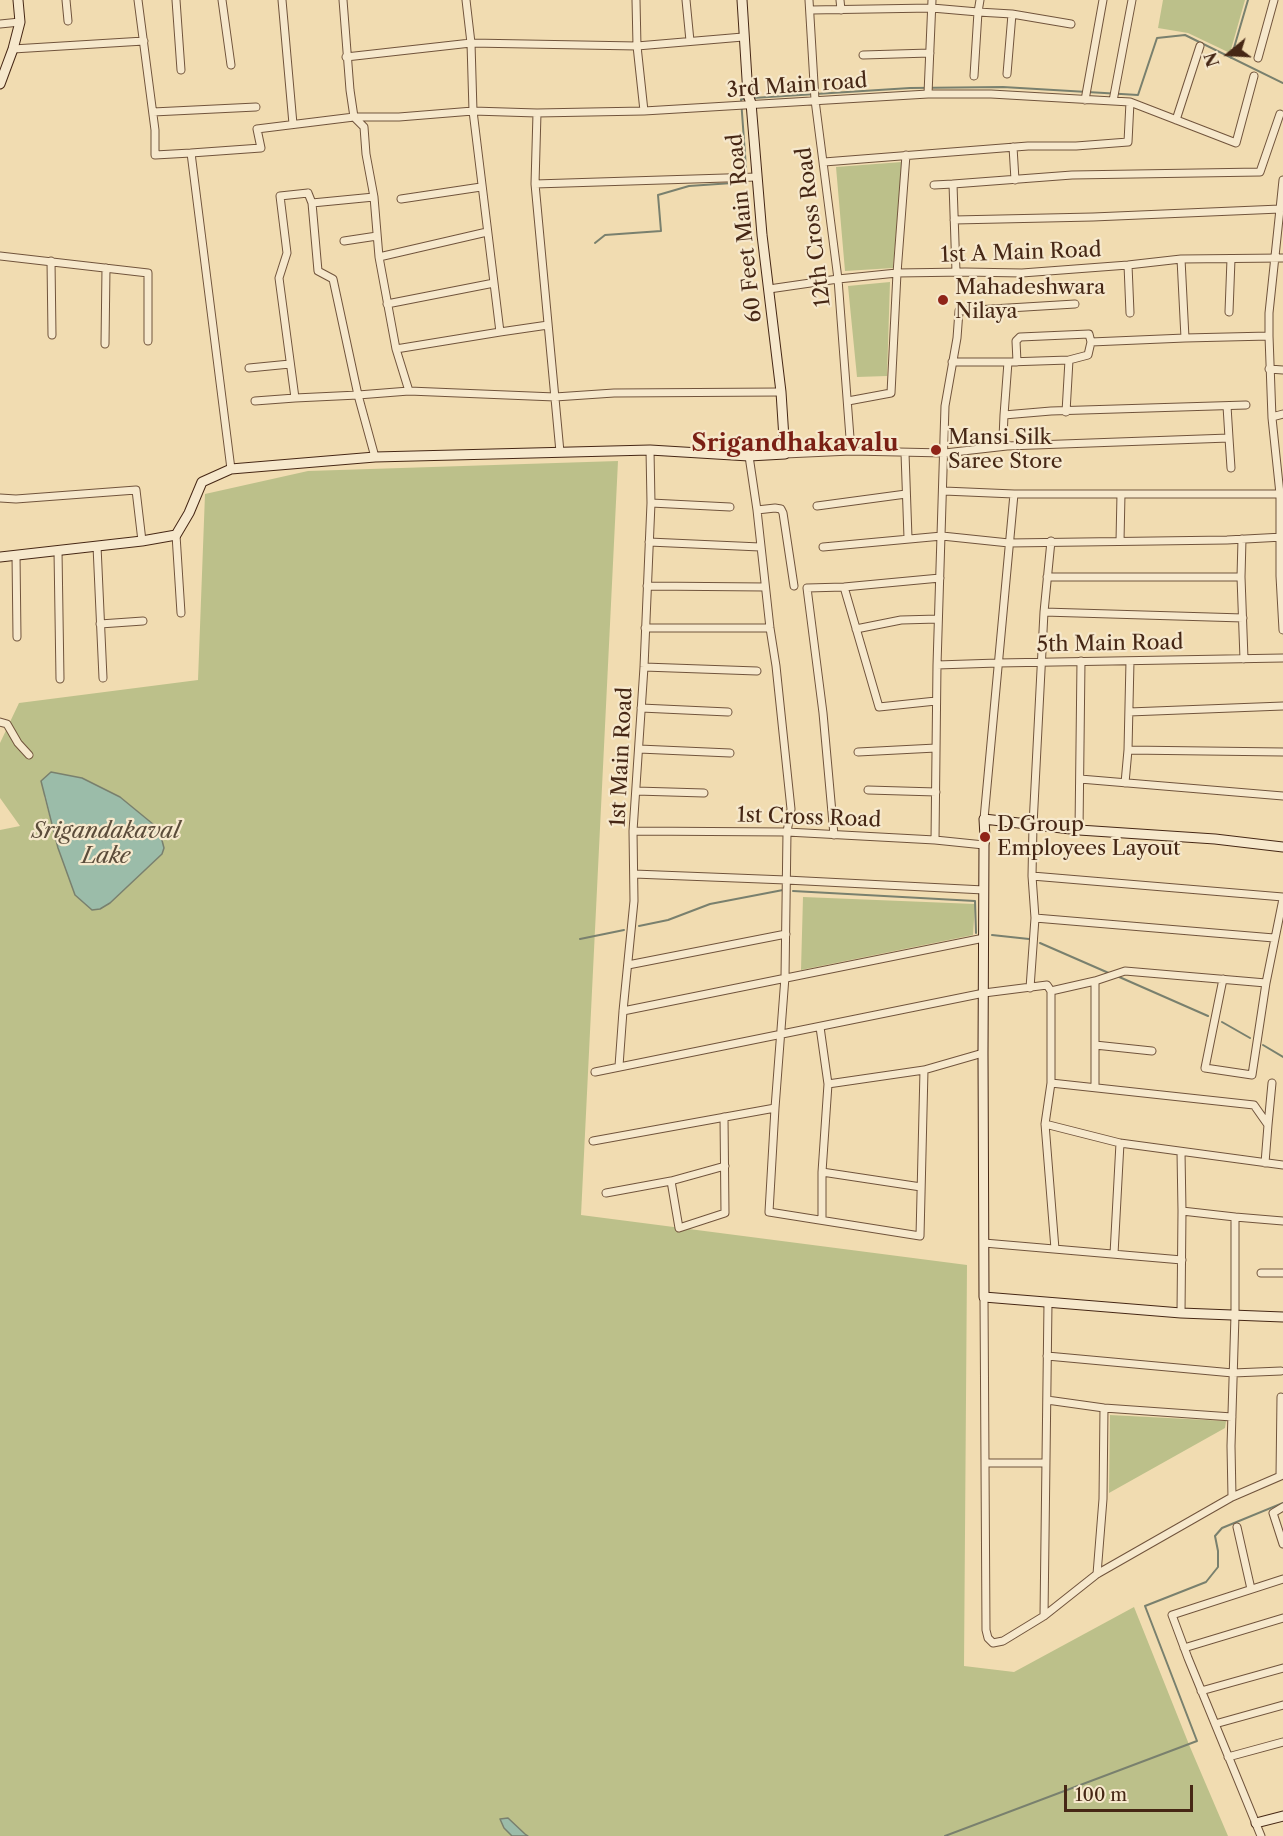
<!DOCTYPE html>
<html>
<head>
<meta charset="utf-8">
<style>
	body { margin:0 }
	#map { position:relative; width:1283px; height:1836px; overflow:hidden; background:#f1dcb1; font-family:"Libre Caslon Text",serif }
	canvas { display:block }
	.north { position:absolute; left:1199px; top:24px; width:60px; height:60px; -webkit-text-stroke:4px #f6e8cc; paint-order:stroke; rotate:252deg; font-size:16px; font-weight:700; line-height:24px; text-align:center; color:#462715 }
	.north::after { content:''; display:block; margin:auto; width:21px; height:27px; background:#462715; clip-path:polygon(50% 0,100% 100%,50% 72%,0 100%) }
	.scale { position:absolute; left:1064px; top:1785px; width:129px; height:27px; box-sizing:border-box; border:3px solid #462715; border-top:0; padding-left:8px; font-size:18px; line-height:21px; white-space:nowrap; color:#462715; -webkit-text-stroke:4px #f6e8cc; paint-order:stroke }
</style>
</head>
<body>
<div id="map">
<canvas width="1283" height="1836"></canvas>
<div class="north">N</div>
<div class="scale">100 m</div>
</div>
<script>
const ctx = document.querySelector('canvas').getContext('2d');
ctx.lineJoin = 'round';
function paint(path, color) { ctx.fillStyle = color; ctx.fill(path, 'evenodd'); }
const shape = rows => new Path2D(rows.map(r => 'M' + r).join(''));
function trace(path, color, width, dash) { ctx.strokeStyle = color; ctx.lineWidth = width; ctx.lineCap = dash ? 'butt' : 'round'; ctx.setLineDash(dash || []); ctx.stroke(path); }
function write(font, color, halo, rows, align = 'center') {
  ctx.font = font + ' "Libre Caslon Text",serif'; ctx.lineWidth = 4.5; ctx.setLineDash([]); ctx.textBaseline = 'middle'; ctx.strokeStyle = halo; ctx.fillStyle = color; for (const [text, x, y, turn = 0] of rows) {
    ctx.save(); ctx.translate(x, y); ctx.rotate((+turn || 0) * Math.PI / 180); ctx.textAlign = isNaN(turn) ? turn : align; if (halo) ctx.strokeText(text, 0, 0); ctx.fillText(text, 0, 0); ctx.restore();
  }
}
const green = shape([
	[1163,0,1245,0,1230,53,1188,33,1158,28],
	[902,162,893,268,845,271,836,167],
	[890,282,887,376,857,377,848,286],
	[618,461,581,1215,967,1265,964,1666,1014,1672,1134,1607,1190,1747,1228,1836,0,1836,0,830,20,826,0,798,0,743,19,703,198,680,205,494,308,471],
	[51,772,82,778,120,797,159,829,162,854,110,903,58,848,44,796],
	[803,897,975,904,973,935,801,970],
	[1110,1415,1226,1421,1225,1428,1109,1493]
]);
const water = shape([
	[51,772,82,778,120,797,159,829,164,848,162,854,110,903,100,909,92,910,75,895,58,848,41,781,51,772],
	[508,1818,525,1834,528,1836,512,1836,504,1828,500,1819,508,1818]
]);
const stream = shape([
	[1231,58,1248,0],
	[753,98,910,88,1003,87,1138,95,1157,38,1185,35,1283,83],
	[595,243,605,235,661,231,658,195,689,186,747,182,741,99,748,99],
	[793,891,975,901,976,933],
	[639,926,668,920,710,904,783,890],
	[992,935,1029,939],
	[580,939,624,930],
	[1040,943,1111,974],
	[1117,976,1208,1016],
	[1222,1022,1250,1038],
	[1263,1045,1283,1057],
	[945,1836,1197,1741,1145,1606,1206,1582,1218,1567,1218,1551,1215,1536,1222,1528,1283,1503]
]);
const street = shape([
	[66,0,68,21],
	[138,0,155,130,155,155,191,153,231,469],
	[176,0,181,70],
	[222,0,231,65],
	[282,0,293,124],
	[343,0,350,90,354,117,364,127,366,154,374,197,379,257],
	[466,0,471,43,473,111,500,332,396,349,379,257,487,232],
	[636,0,637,46,644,111],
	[686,0,690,41],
	[809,0,815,100,838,279,851,451],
	[840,0,841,10],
	[980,0,978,12,1012,14,1071,24],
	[811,10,932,8,978,12,974,76],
	[0,24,20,22],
	[13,49,144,41],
	[863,55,930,53],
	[346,57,471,43,637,46,743,37],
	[1258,58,1274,0],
	[1007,74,1012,14],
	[928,94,932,0],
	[1085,100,1103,0],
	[1113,101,1132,0],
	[153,112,256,107],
	[537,113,535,184,560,452],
	[1176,120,1200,46],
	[1013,147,1015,180],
	[191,153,261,148,257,129,354,117,399,117,473,111,537,113,644,111,928,94,991,94,1130,102,1236,143,1254,76],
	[824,162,1028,146,1076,146,1128,142,1130,102],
	[535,184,757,177],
	[934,185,953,184],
	[308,193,312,203,318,271,333,279,358,395,295,398,279,278,287,253,280,196,308,193],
	[401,199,481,187],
	[312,203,374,197],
	[1280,209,1283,180],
	[954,220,1093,217,1280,209,1269,313,1269,336,1272,418,1280,494,1280,576,1283,630],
	[344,241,377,236],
	[0,256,148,273,148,341],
	[1181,259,1185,338,1269,336],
	[51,261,52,335],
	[1128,265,1130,313],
	[956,272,953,184,1072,175,1260,172,1280,114],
	[769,289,838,279,897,273,965,272,1022,273,1128,265,1181,259,1283,258],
	[387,304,494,283],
	[1229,312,1231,259],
	[500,332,548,325],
	[105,344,106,268],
	[396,349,409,391],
	[1069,360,1088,355,1091,342],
	[952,362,1008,362],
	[1017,362,1016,341,1020,337,1089,334,1091,342,1185,338],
	[249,368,290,364],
	[1269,369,1283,370],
	[255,401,295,398],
	[848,401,891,393,897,273,906,155],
	[1004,415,1008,362,1069,360,1066,412],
	[1272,417,1283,414],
	[1229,438,1231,468],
	[1007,446,1229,438,1227,406],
	[905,453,908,538],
	[785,454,851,451,945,453,1007,446,1003,439,1004,415,1051,411,1246,405],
	[749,456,757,510,770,628,776,666,791,809,787,832,785,977,775,1108,769,1212,920,1236,924,1070],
	[375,457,358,395,409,391,555,397,614,393,781,392],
	[944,491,1014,494,1280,494],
	[0,498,16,499,136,490,142,541],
	[651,503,730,507],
	[817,506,906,494],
	[757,510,775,508,781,509,783,513,794,586],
	[176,535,181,613],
	[1242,539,1241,577,1244,659],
	[1120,541,1121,494],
	[649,542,760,547],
	[97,546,103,678],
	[823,547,942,536,1009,543,1227,540,1283,537],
	[58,551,60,679],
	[16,555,17,637],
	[1047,577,1241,577],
	[647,586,765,587],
	[844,587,879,707,936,701],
	[1044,612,1243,618],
	[100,624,143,621],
	[645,628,770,628],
	[856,629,901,620,938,619],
	[937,665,998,663,1283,658],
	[644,667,757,671],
	[641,708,728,712],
	[1129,712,1283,706],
	[0,722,7,724,18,743,29,755],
	[639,749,730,753],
	[1128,750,1283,752],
	[858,752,936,748],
	[1080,779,1283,796],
	[1125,783,1128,750,1130,661],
	[868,790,936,792],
	[636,791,704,793],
	[984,819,1014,494],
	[1079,830,1081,661],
	[633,831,787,832,935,840,984,845],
	[834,835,823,713,807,588,844,587,940,578],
	[935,840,937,665,945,406,957,338,959,311,1075,304],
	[634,874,786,880,984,890],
	[1032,876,1283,897],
	[1035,918,1274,938],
	[628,965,786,934],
	[1223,979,1205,1068,1252,1075,1266,983],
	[1030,988,1035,918,1032,876,1033,825,1044,612,1051,541],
	[1051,991,1095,981,1125,971,1266,983,1283,899],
	[623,1011,984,938],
	[820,1027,828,1084,822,1172,822,1219],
	[1095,1045,1152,1051],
	[619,1066,623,1011,634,901,633,831,644,667,651,503,650,450],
	[595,1072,984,993,1047,985,1051,991,1051,1083,1045,1124,1055,1249],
	[1051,1083,1254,1105,1268,1125,1265,1163],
	[828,1084,924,1070,983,1053],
	[1095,1087,1095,981],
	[1045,1124,1120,1143,1283,1165],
	[1268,1125,1272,1083],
	[593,1141,775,1108],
	[1181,1152,1182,1211,1235,1217],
	[822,1172,921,1187],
	[671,1181,725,1166],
	[606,1193,671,1181,679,1228,725,1213,724,1117],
	[984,1243,1182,1260],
	[1114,1254,1120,1143],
	[1261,1273,1283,1273],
	[984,1297,986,1630,988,1638,993,1643,1003,1641,1044,1616,1097,1574,1232,1497,1283,1475],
	[1181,1313,1182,1211],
	[1047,1356,1233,1373,1281,1371],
	[1047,1400,1104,1408,1232,1417],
	[985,1463,1046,1463],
	[1280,1476,1281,1397],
	[1232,1497,1231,1446,1235,1315,1235,1217,1283,1221],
	[1283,1507,1273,1513,1283,1544],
	[1237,1527,1251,1589],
	[1097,1574,1103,1499,1104,1408],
	[1044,1616,1048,1303],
	[1184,1648,1283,1618],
	[1201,1691,1283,1668],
	[1215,1724,1283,1705],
	[1228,1757,1283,1742],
	[1261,1836,1188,1658,1172,1615,1283,1579]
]);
const secondary = shape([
	[0,84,13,49,20,22,18,0],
	[0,557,142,541,176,535,189,513,202,482,231,469,375,457,650,450,749,456,785,454,781,392,762,235,751,103,748,95,742,0],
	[1283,847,1215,839,1079,830,984,819,985,837,984,845,983,1053,984,1297,1181,1313,1283,1317],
	[1256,1823,1283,1816]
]);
const markers = [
	[943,300,6,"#8f2418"],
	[936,450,6,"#8f2418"],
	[985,837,6,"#8f2418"]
];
const streetNames = [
	["3rd Main road",797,86,-4],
	["12th Cross Road",814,227,-97],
	["60 Feet Main Road",745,228,-96],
	["1st A Main Road",1021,253,-2],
	["5th Main Road",1110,644,-1],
	["1st Main Road",622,757,-87],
	["1st Cross Road",809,818,2]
];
const poiNames = [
	["Mahadeshwara",955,288],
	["Nilaya",955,312],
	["Mansi Silk",948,438],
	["Saree Store",948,462],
	["D Group",997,825],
	["Employees Layout",997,849]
];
const waterNames = [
	["Srigandakaval",106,832],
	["Lake",106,857]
];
const quarterNames = [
	["Srigandhakavalu",795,444]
];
paint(green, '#bcc08a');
paint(water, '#9bbca9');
trace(water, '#79806e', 1.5);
trace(stream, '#79806e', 2);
trace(street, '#71543c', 9);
trace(secondary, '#462715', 11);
trace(street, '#f6e8cc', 7);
trace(secondary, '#f6e8cc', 9);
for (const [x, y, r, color] of markers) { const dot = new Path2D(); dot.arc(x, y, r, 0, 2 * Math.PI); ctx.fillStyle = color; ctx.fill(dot); trace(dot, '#f6e8cc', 2); }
write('21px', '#462715', '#f6e8cc', streetNames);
write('21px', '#462715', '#f6e8cc', poiNames, 'left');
write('italic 22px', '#5b4c3a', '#f6e8cc', waterNames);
write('bold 24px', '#7a1f14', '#f6e8cc', quarterNames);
</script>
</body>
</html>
